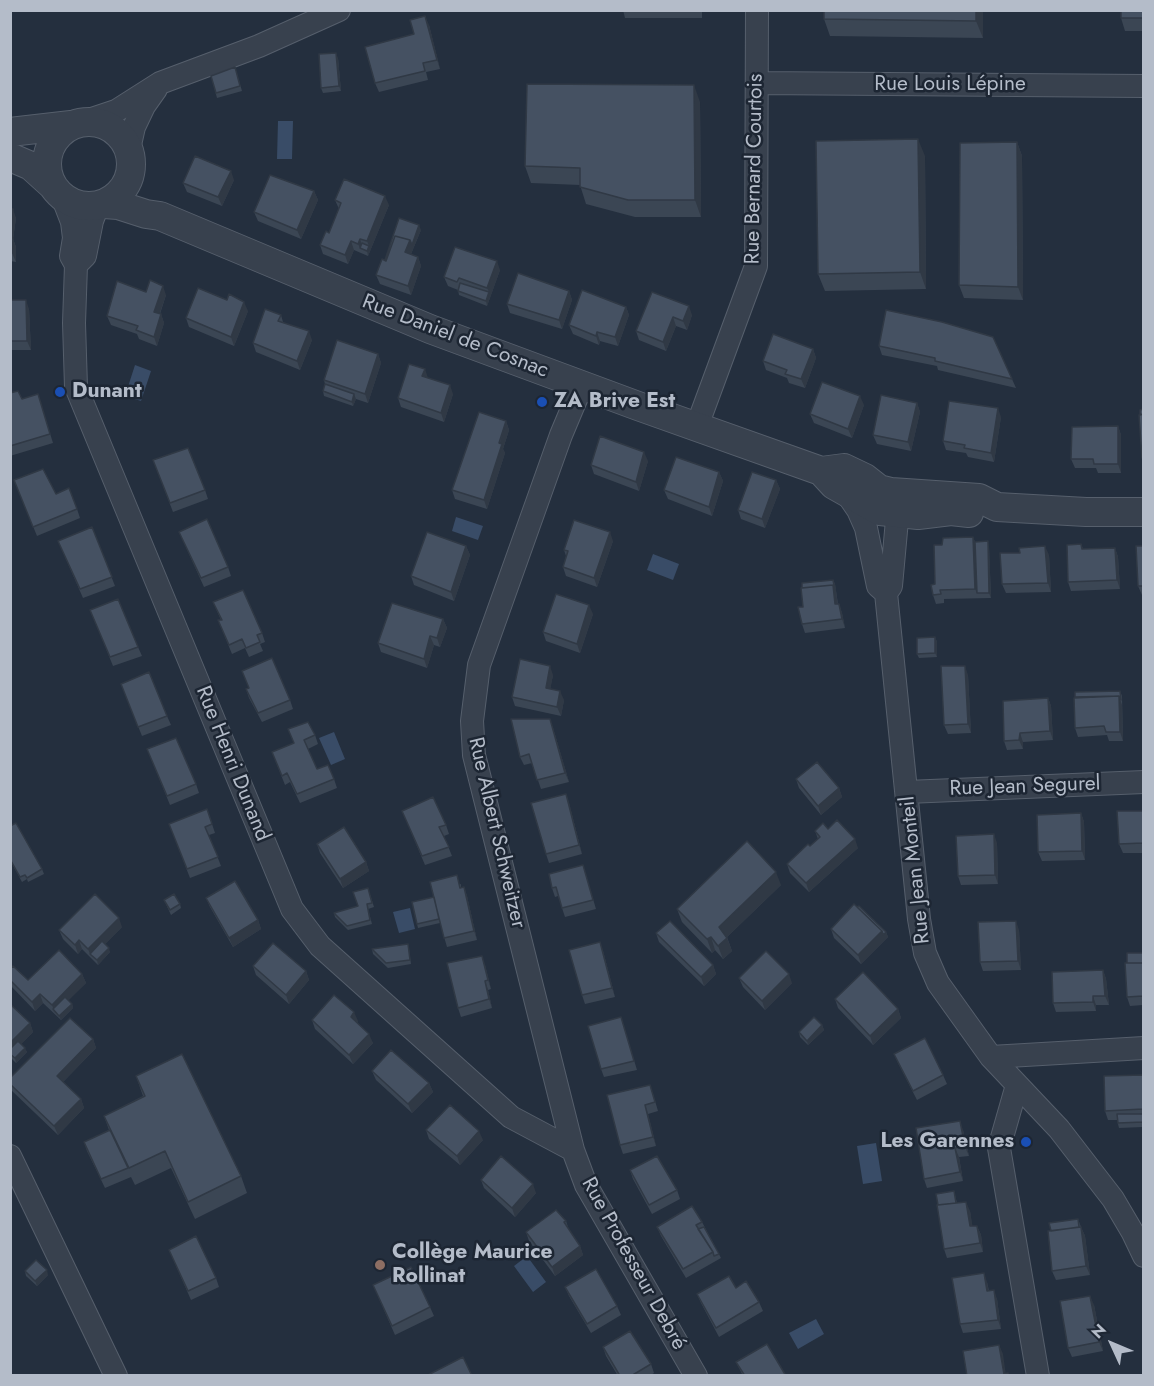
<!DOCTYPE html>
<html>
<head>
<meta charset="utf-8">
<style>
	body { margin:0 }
	#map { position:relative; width:1154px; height:1386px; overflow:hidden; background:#242f3e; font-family:Jost,sans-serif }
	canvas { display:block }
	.frame { position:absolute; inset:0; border:12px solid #b4bcc9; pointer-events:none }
	.north { position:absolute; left:1082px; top:1314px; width:60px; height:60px; -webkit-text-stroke:4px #1d2633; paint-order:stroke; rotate:314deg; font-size:16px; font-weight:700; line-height:24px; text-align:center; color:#b4bcc9 }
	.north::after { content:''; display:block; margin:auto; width:21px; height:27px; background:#b4bcc9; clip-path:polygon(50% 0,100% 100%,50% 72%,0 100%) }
</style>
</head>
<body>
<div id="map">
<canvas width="1154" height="1386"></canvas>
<div class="frame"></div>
<div class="north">N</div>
</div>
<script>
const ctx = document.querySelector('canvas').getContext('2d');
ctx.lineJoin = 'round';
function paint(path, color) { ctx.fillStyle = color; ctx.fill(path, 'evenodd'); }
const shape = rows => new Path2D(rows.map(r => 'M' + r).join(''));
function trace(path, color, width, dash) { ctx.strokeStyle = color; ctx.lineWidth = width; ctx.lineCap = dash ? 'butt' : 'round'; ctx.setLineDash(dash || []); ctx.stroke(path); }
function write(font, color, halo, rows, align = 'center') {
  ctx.font = font + ' Jost,sans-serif'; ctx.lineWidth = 5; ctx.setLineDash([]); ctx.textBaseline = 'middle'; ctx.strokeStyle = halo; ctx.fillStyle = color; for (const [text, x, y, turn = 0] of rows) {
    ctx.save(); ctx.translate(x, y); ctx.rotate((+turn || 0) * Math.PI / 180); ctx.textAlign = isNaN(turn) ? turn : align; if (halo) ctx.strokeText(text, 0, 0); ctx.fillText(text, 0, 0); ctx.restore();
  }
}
const water = shape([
	[278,121,293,121,292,159,277,159],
	[135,365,151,371,141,401,125,396],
	[456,517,483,526,478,540,452,531],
	[653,554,679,564,673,580,647,570],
	[334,732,345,759,331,765,319,738],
	[410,908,415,929,399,933,393,912],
	[876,1143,882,1181,863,1184,857,1146],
	[527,1256,546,1282,533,1292,514,1266],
	[816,1319,824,1334,798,1349,789,1333]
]);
const minor = shape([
	[757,83,1144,86],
	[86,121,116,111,160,83,259,46,339,10],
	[129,149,134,127,144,106,156,89],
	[62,196,72,222,74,238,71,256,76,265,74,323,76,387,292,909,320,946,511,1117,573,1150],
	[79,262,85,256,92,221,98,205],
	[582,385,561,435,479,665,472,721,474,755,573,1150,586,1185,696,1376],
	[697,426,756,266,757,10],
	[845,491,858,510,866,528,878,586,886,593],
	[899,498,891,586,886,593,919,919,925,953,938,983,991,1057,1059,1129,1113,1199,1133,1233,1144,1256],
	[907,792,1144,782],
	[991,1057,1144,1048],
	[1017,1085,999,1148,1038,1376],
	[10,1156,116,1376]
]);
const tertiary = shape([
	'47 164a42 42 0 1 1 84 0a42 42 0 1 1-84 0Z',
	[10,132,71,125],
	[10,157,31,166,52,185],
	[104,204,118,205,146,214,160,216,430,329,638,406,821,471,844,468,865,478,879,489,891,492,979,498,997,507,1086,512,1144,512],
	[822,472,834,485,880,511,918,515,951,511,969,513]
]);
const wall = shape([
	[623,10,702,10,702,18,625,18],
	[824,10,983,10,983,38,830,36,824,19],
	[1143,10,1143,31,1125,31,1121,18],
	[429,25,440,69,426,72,428,80,379,92,375,83,414,34],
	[338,58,341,91,323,93,321,88],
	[235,67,242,91,217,98,211,76],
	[700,102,701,217,635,217,586,204,580,185,531,183,525,166],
	[1017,142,1022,156,1023,300,964,298,959,285],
	[925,156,926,289,825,291,818,274],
	[234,180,222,206,187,192,183,183],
	[314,191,318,200,301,239,258,221,254,212],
	[335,200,389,205,368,256,354,250,348,264,323,254,320,245,329,233,339,209],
	[10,209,16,218,13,239,16,247,16,262,10,261],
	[421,230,411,254,418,257,421,266,411,295,380,284,376,275,385,260],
	[500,270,487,306,459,295,458,290,448,286,444,277],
	[569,291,572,300,562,329,510,313,507,304],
	[146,292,166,295,160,314,161,314,164,323,157,346,139,339,137,334,111,325,107,316],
	[652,292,692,315,687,330,676,326,666,351,639,340,636,331],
	[10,300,29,309,31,350,10,350],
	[626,307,629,315,618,346,600,341,599,345,573,334,569,325],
	[886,310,1012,379,1016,388,938,370,937,366,882,355,879,346],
	[248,311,234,346,189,327,186,318],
	[281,315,283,322,312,340,300,370,256,352,253,343],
	[813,349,816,358,805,388,789,383,787,378,766,370,763,361],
	[378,354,381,363,368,403,356,399,353,406,324,396,323,391,325,384,324,380],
	[10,393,22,399,38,394,53,443,10,456],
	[453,394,444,422,401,407,398,398],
	[917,403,920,412,911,451,877,444,873,435],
	[864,405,852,438,814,423,810,414],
	[1001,417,994,462,968,457,966,453,946,450,943,441],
	[506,421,509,430,503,449,505,453,487,509,455,499,452,490],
	[1118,426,1121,435,1121,473,1098,473,1096,468,1075,468,1071,459],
	[153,460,205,490,208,499,173,512],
	[648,461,639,491,594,474,591,465],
	[719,472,723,481,712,516,668,499,664,490],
	[14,480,56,494,77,509,80,518,37,536],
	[776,480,780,489,765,528,741,519,738,510],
	[92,527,115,586,83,598,58,541],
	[179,532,228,567,231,576,204,587],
	[973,537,975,542,989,546,991,598,944,599,944,603,936,604,933,595,942,545],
	[613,541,597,587,566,576,563,567,566,556,564,550],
	[1081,544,1083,549,1115,548,1118,557,1120,589,1071,591,1068,582],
	[466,546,470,555,454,601,414,585,411,576],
	[1143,546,1143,595,1142,595,1138,586],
	[1049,555,1051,592,1006,593,1002,584],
	[833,580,835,584,838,604,839,604,842,613,845,628,805,633,802,624],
	[213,602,262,633,265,642,260,644,263,651,249,657,245,648,232,654,218,620,221,620],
	[593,614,580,653,546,641,543,632],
	[94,619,138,647,142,656,113,666],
	[443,619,447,628,440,647,434,645,427,668,381,652,378,643],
	[935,637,937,642,937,657,919,658,917,654],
	[242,671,290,700,293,709,262,722,249,698,246,689,249,688],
	[553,675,550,689,564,700,561,716,515,706,512,697],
	[968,675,971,733,948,734,944,725],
	[121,684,167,716,171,725,142,736],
	[1120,691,1122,696,1123,741,1109,741,1107,735,1078,737,1075,728],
	[1048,698,1051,706,1053,740,1023,742,1023,749,1007,750,1004,741],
	[553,728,569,782,541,789,532,763,524,765,520,757],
	[315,735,318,744,308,749,317,769,334,779,337,788,300,803,290,782,285,785,272,752],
	[147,749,196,784,199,793,170,805],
	[796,779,839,788,842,797,821,815,799,788],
	[566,794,569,803,582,854,549,863,546,854],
	[207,809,215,833,209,835,221,866,190,878,169,824],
	[402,811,446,825,449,834,444,836,452,856,425,865],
	[1143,811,1143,853,1123,853,1119,844],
	[1081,813,1084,822,1085,860,1042,861,1038,852],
	[10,826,42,869,44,874,28,882,27,879,22,882,10,860],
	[828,829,858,848,809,892,790,873,787,864,818,839,815,831],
	[997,843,998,884,961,885,958,876],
	[317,844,366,862,369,871,343,888,320,853],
	[583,865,596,909,565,917,558,896,555,897,552,888],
	[461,884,461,887,464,887,467,896,477,940,447,947,440,923,418,928,417,924,434,897],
	[781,885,727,937,732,951,723,959,715,950,712,953,682,922,677,909],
	[368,888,374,907,368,909,372,924,348,930,335,917,334,913,358,906],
	[206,898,258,920,261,929,233,947,210,907],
	[164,900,180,904,181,908,171,915],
	[122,927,105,944,110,952,98,965,82,949,78,954,63,939,59,930],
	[831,929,886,932,888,937,861,964,834,938],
	[1019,930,1021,970,983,971,980,962],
	[656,933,713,965,716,974,704,986,659,942],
	[408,944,409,949,411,964,388,968,373,954,372,949],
	[603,951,615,997,585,1004,582,995],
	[1143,953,1143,1005,1130,1006,1127,997,1127,963],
	[485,965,491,989,488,990,492,1008,461,1017,458,1008],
	[253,966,306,971,309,980,289,1004,256,975],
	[10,969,28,980,82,974,86,983,68,1000,72,1004,73,1008,61,1020,43,1003,35,1011,10,985],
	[1103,970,1106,979,1109,1005,1096,1005,1096,1011,1056,1012,1053,1003],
	[739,978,792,983,765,1010,743,987],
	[835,999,898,1009,901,1018,873,1045,838,1008],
	[10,1004,30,1023,33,1032,21,1044,27,1052,16,1063,10,1057],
	[621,1017,637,1070,604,1077,601,1069],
	[312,1020,358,1021,357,1022,373,1043,353,1064,315,1029],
	[822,1025,824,1030,808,1045,800,1037,799,1032],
	[93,1039,96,1048,63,1082,81,1099,84,1108,58,1135,11,1090,10,1078],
	[894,1054,943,1075,947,1084,917,1100,898,1063],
	[372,1071,429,1083,433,1092,412,1113,376,1080],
	[1143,1075,1143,1127,1119,1128,1117,1120,1108,1120,1105,1111],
	[136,1076,241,1176,247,1193,195,1219,171,1168,135,1185,131,1177,105,1188,87,1151,84,1142,109,1130,104,1116,143,1096],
	[653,1094,658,1111,648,1114,656,1146,623,1154,620,1145,607,1095],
	[426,1130,483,1140,460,1165,429,1139],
	[963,1130,969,1156,959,1157,963,1181,927,1188,924,1179],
	[630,1170,677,1190,680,1199,652,1214,633,1179],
	[481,1180,536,1193,515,1217,484,1188],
	[954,1191,957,1203,970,1211,972,1226,977,1226,981,1235,983,1252,947,1258,944,1249],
	[1078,1219,1081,1227,1085,1236,1090,1275,1056,1280,1052,1271,1051,1231],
	[566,1221,569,1230,580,1246,583,1255,555,1276,529,1241,526,1232],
	[702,1222,721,1258,686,1278,661,1236,657,1227],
	[169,1250,216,1278,219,1287,191,1300],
	[25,1271,48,1275,37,1286,26,1276],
	[987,1282,989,1291,997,1299,1001,1329,963,1333,960,1324],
	[373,1285,430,1307,434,1316,395,1335],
	[565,1287,617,1306,621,1315,591,1333,569,1296],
	[736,1288,759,1302,763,1311,719,1337,701,1303,697,1294],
	[1094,1305,1103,1351,1072,1357,1068,1348],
	[603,1347,651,1364,654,1373,650,1376,618,1376,606,1356],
	[736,1362,786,1376,743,1376]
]);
const shadedWall = shape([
	[976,10,983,10,983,38,976,21],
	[425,16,429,25,440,69,437,60],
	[336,53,338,58,341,91,339,86],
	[694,85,700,102,701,217,695,200],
	[918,139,925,156,926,289,920,272],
	[1017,142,1022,156,1023,300,1018,287],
	[231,171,234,180,222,206,218,197],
	[314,191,318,200,301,239,297,230],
	[385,196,389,205,368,256,367,251,369,246,367,241],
	[13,209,16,218,13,239,16,247,16,262,12,253,10,242,10,226],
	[419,225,421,230,408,261,405,252,410,240],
	[360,239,363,248,360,248,358,244],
	[351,241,354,250,348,264,345,255],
	[418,257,421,266,411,295,408,286],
	[497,261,500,270,487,306,486,301,489,292,487,288],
	[163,286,166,295,157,321,154,312],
	[569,291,572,300,562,329,559,320],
	[26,300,29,309,31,350,27,341],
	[244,302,248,311,234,346,231,337],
	[689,306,692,315,687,330,683,321],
	[626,307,629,315,618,346,615,337],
	[161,314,164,323,157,346,154,337],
	[673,317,676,326,666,351,663,342],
	[309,331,312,340,300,370,297,361],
	[597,332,600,341,599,345,596,336],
	[813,349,816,358,805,388,801,379],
	[378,354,381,363,368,403,365,394],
	[425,369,428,378,422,376],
	[450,385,453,394,444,422,441,413],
	[354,394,356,399,353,406,352,402],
	[860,396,864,405,852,438,848,429],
	[917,403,920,412,911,451,908,442],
	[998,408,1001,417,994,462,991,453],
	[506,421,509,430,503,449,505,453,487,509,484,500],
	[1118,426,1121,435,1121,473,1118,464],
	[644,452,648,461,639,491,636,482],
	[719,472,723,481,712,516,709,507],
	[776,480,780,489,765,528,762,519],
	[610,532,613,541,597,587,594,578],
	[973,537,977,546,977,593,975,589],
	[988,541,989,546,991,598,989,593],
	[466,546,470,555,454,601,451,592],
	[1045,546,1049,555,1051,592,1048,583],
	[1115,548,1118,557,1120,589,1117,580],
	[833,580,835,584,839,613,835,604],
	[839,604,842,613,845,628,842,619],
	[589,605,593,614,580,653,577,644],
	[443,619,447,628,440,647,437,638],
	[430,636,434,645,427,668,424,659],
	[935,637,937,642,937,657,935,653],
	[550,666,553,675,549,696,546,688],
	[965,666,968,675,971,733,968,724],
	[560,691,564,700,561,716,557,707],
	[1119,696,1122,705,1123,741,1120,732],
	[1048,698,1051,706,1053,740,1050,731],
	[550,719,553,728,569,782,565,773],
	[1020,733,1023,742,1023,749,1019,740],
	[839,788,842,797,821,815,818,806],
	[566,794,569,803,582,854,579,845],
	[1081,813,1084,822,1085,860,1082,851],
	[994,834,997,843,998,884,995,875],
	[855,839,858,848,809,892,806,883],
	[366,862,369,871,343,888,340,879],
	[776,872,781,885,724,940,719,927],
	[464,887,467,896,477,940,474,931],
	[119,918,122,927,93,957,90,954,88,949],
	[258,920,261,929,233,947,229,938],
	[1016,921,1019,930,1021,970,1018,961],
	[882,931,886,932,888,937,861,964,858,955],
	[711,937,715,950,712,953,707,939],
	[727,938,732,951,723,959,718,946],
	[79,940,82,949,78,954,75,945],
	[600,942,603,951,615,997,612,988],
	[109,948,110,952,98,965,97,960],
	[482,956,485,965,491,989,488,980],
	[713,965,716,974,704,986,701,977],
	[1103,970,1106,979,1109,1005,1105,996],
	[306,971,309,980,289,1004,286,995],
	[82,974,86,983,56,1013,53,1009,55,1014,52,1005],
	[789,974,792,983,765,1010,762,1001],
	[485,981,488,990,492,1008,489,999],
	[40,994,43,1003,35,1011,32,1002],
	[1093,996,1096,1005,1096,1011,1093,1002],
	[72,1004,73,1008,61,1020,59,1016],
	[898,1009,901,1018,873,1045,870,1036],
	[354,1012,358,1021,354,1026,351,1017],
	[30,1023,33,1032,11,1055,10,1043],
	[822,1025,824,1030,808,1045,807,1041],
	[369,1034,373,1043,353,1064,349,1055],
	[93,1039,96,1048,60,1085,57,1076],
	[25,1048,27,1052,16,1063,15,1058],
	[429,1083,433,1092,412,1113,408,1104],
	[81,1099,84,1108,58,1135,54,1126],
	[645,1105,648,1114,656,1146,653,1137],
	[960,1121,963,1130,969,1156,965,1147],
	[479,1131,483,1140,460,1165,457,1156],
	[955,1148,959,1157,963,1181,960,1172],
	[533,1184,536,1193,515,1217,512,1208],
	[966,1202,970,1211,974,1235,970,1226],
	[977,1226,981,1235,983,1252,980,1243],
	[1081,1227,1085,1236,1090,1275,1086,1266],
	[580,1246,583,1255,555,1276,552,1267],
	[47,1270,48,1275,37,1286,35,1281],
	[984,1273,987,1282,990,1300,987,1291],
	[994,1290,997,1299,1001,1329,998,1320],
	[1090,1296,1094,1305,1103,1351,1099,1342],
	[999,1345,1003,1354,1006,1376,1005,1376]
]);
const building = shape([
	[824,10,976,10,976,21,824,19,824,10],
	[1121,10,1143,10,1143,18,1121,18,1121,10],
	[425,16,437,60,423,63,425,71,375,83,365,47,414,34,410,20,425,16],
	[336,53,339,86,321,88,319,54,336,53],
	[235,67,240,86,216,93,211,76,235,67],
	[527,84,694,85,695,200,628,200,580,187,580,168,525,166,527,84],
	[918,139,920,272,818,274,816,141,918,139],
	[1017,142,1018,287,959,285,960,143,1017,142],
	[195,156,231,171,218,197,183,183,195,156],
	[270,175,314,191,297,230,254,212,270,175],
	[344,179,385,196,367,241,360,239,358,244,351,241,345,255,320,245,326,231,329,233,341,203,335,200,344,179],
	[10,209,13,209,10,226,10,209],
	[399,218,419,225,412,245,410,240,395,236,386,261,385,260,399,218],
	[395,236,410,240,405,252,418,257,408,286,376,275,382,259,386,261,395,236],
	[10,238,13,238,12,253,10,252,10,238],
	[362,243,369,246,367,251,360,248,362,243],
	[455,247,497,261,487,288,459,278,457,282,444,277,455,247],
	[518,273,569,291,559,320,507,304,518,273],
	[150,280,163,286,154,312,161,314,154,337,136,330,138,326,107,316,117,281,146,292,150,280],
	[460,283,489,292,486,301,458,291,460,283],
	[198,288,227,300,229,294,244,302,231,337,186,318,198,288],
	[582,290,626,307,615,337,597,332,596,336,569,325,582,290],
	[652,292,689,306,683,321,673,317,663,342,636,331,652,292],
	[10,300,26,300,27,341,10,341,10,300],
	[265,309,281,315,278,321,309,331,297,361,253,343,265,309],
	[886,310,942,322,993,337,1012,379,935,361,935,358,879,346,886,310],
	[773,334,813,349,801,379,785,374,787,370,763,361,773,334],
	[337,340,378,354,365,394,324,380,337,340],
	[409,364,425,369,422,376,450,385,441,413,398,398,409,364],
	[822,382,860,396,848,429,810,414,822,382],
	[325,384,354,394,352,402,323,391,325,384],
	[18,391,22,399,38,394,50,434,10,446,10,393,18,391],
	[881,395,917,403,908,442,873,435,881,395],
	[949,401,998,408,991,453,964,448,965,445,943,441,949,401],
	[1143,409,1143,414,1140,415,1140,410,1143,409],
	[479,412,506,421,499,443,502,444,484,500,452,490,479,412],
	[1143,414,1143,458,1142,458,1139,415,1143,414],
	[1118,426,1118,464,1094,464,1093,459,1071,459,1072,427,1118,426],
	[600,436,644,452,636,482,591,465,600,436],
	[188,448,205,490,170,503,153,460,188,448],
	[676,457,719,472,709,507,664,490,676,457],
	[43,469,56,494,69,488,77,509,33,527,14,480,43,469],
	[752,472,776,480,762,519,738,510,752,472],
	[207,519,228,567,201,578,179,532,207,519],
	[574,520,610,532,594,578,563,567,568,551,564,550,574,520],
	[92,527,112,577,80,589,58,541,92,527],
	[427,532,466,546,451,592,411,576,427,532],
	[973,537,975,589,940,590,941,594,933,595,931,585,935,584,934,545,942,545,943,538,973,537],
	[988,541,989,593,977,593,975,542,988,541],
	[1081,544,1082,549,1115,548,1117,580,1068,582,1067,545,1081,544],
	[1045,546,1048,583,1002,584,1000,553,1020,553,1019,548,1045,546],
	[1136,546,1143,546,1143,586,1138,586,1136,546],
	[833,580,835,590,833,585,802,588,802,583,833,580],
	[833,585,835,604,839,604,842,619,802,624,798,607,803,607,801,588,833,585],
	[243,590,262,633,257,635,260,642,246,648,242,639,229,645,218,620,222,620,213,602,243,590],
	[556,594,589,605,577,644,543,632,556,594],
	[118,599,138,647,110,657,90,610,118,599],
	[392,603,443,619,437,638,430,636,424,659,378,643,392,603],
	[935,637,935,653,917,654,917,638,935,637],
	[272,658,290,700,258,713,246,689,249,688,242,671,272,658],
	[520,659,550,666,546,688,560,691,557,707,512,697,520,659],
	[941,666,965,666,968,724,944,725,941,666],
	[149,672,167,716,138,727,121,684,149,672],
	[1120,691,1121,700,1119,696,1075,697,1075,692,1120,691],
	[1119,696,1120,732,1106,732,1104,726,1075,728,1074,698,1119,696],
	[1048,698,1050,731,1020,733,1019,740,1004,741,1003,701,1048,698],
	[511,719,550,719,565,773,537,780,529,754,520,757,511,719],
	[308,722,315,735,304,740,317,769,328,765,334,779,297,794,287,773,282,776,272,752,294,743,288,729,308,722],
	[176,738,196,784,167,796,147,749,176,738],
	[817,762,839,788,818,806,796,779,817,762],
	[566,794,579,845,546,854,531,803,566,794],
	[433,797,446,825,439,827,449,847,422,856,402,811,433,797],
	[207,809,212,824,205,827,218,857,187,869,169,824,207,809],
	[1117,811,1143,811,1143,843,1119,844,1117,811],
	[1081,813,1082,851,1038,852,1037,815,1081,813],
	[837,820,855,839,806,883,787,864,808,844,810,846,820,837,815,831,823,823,828,829,837,820],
	[16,823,42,869,27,878,25,875,20,877,10,859,10,826,16,823],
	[344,827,366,862,340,879,317,844,344,827],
	[994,834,995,875,958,876,956,836,994,834],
	[747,841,776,872,719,927,727,938,718,946,711,937,707,939,677,909,747,841],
	[583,865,593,900,562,908,556,887,552,888,549,874,583,865],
	[457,875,460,888,464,887,474,931,444,938,430,882,457,875],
	[235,881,258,920,229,938,206,898,235,881],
	[368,888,372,903,367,904,370,920,347,926,334,913,358,906,353,892,368,888],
	[95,894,119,918,88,949,79,940,75,945,59,930,95,894],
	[174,894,180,904,170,910,164,900,174,894],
	[434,897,439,919,417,924,412,902,434,897],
	[854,904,882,931,858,955,831,929,854,904],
	[859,906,886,932,883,935,882,931,857,907,859,906],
	[670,921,713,965,701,977,656,933,670,921],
	[1016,921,1018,961,980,962,978,922,1016,921],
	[102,941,109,948,97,960,90,954,102,941],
	[600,942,612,988,582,995,569,950,600,942],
	[273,943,306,971,286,995,253,966,273,943],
	[408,944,410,960,386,963,372,949,408,944],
	[59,950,82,974,52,1005,40,994,32,1002,10,980,10,969,13,966,28,980,59,950],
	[766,951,789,974,762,1001,739,978,766,951],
	[1127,953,1143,953,1143,963,1127,963,1127,953],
	[482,956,488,980,485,981,489,999,458,1008,447,963,482,956],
	[1125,963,1143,963,1143,996,1127,997,1125,963],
	[1103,970,1105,996,1093,996,1093,1002,1053,1003,1052,972,1103,970],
	[863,972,898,1009,870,1036,835,999,863,972],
	[334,995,354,1012,351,1017,369,1034,349,1055,312,1020,334,995],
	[65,997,72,1004,59,1016,53,1009,65,997],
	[10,1004,30,1023,10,1043,10,1004],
	[621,1017,634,1061,601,1069,588,1026,621,1017],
	[814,1017,822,1025,807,1041,799,1032,814,1017],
	[70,1018,93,1039,57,1076,81,1099,54,1126,10,1084,10,1078,70,1018],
	[925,1038,943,1075,913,1091,894,1054,925,1038],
	[18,1041,25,1048,15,1058,10,1054,10,1049,18,1041],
	[391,1050,429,1083,408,1104,372,1071,391,1050],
	[182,1054,241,1176,188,1202,165,1151,129,1168,104,1116,145,1096,136,1076,182,1054],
	[1143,1075,1143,1109,1105,1111,1104,1076,1143,1075],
	[650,1085,655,1102,645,1105,653,1137,620,1145,607,1095,650,1085],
	[450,1105,479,1131,457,1156,426,1130,450,1105],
	[1117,1114,1143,1114,1143,1122,1118,1123,1117,1114],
	[960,1121,965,1147,955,1148,960,1172,924,1179,916,1128,960,1121],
	[110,1130,128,1168,101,1179,84,1142,110,1130],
	[501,1156,533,1184,512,1208,481,1180,501,1156],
	[657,1156,677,1190,649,1205,630,1170,657,1156],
	[954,1191,956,1203,938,1205,936,1194,954,1191],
	[966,1202,970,1226,977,1226,980,1243,944,1249,937,1205,966,1202],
	[692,1206,702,1222,696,1225,713,1252,683,1269,657,1227,692,1206],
	[556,1210,566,1221,564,1222,580,1246,552,1267,526,1232,556,1210],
	[1078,1219,1079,1227,1051,1231,1049,1223,1078,1219],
	[704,1227,719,1254,714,1256,713,1252,698,1229,704,1227],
	[1081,1227,1086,1266,1052,1271,1048,1231,1081,1227],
	[196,1236,216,1278,188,1291,169,1250,196,1236],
	[36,1260,47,1270,35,1281,25,1271,36,1260],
	[411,1267,430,1307,392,1326,373,1285,411,1267],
	[596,1269,617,1306,587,1324,565,1287,596,1269],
	[984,1273,987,1291,994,1290,998,1320,960,1324,952,1278,984,1273],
	[729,1276,736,1288,746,1281,759,1302,716,1328,697,1294,729,1276],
	[1090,1296,1099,1342,1068,1348,1060,1301,1090,1296],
	[630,1331,651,1364,631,1376,620,1376,603,1347,630,1331],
	[767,1344,786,1376,745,1376,736,1362,767,1344],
	[999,1345,1004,1374,1008,1373,1008,1376,967,1376,963,1351,999,1345],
	[463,1357,472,1376,426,1376,463,1357]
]);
const markers = [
	[60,392,6,"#1a4fb4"],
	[542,402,6,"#1a4fb4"],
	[1026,1142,6,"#1a4fb4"],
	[380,1265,6,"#8d6e63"]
];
const streetNames = [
	["Rue Louis Lépine",950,85],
	["Rue Bernard Courtois",755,169,-89],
	["Rue Daniel de Cosnac",455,337,21],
	["Rue Henri Dunand",232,764,68],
	["Rue Jean Segurel",1025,787,-2],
	["Rue Albert Schweitzer",496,833,77],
	["Rue Jean Monteil",916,870,-96],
	["Rue Professeur Debré",633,1264,61]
];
const poiNames = [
	["Dunant",72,392],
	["ZA Brive Est",554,402],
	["Les Garennes",1014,1142,"right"],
	["Collège Maurice",392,1253],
	["Rollinat",392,1277]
];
paint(water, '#394c67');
trace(minor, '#565f6c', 24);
trace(tertiary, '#565f6c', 30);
trace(minor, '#38414e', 22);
trace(tertiary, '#38414e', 28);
paint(wall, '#3b4654');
paint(shadedWall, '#303945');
paint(building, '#455162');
trace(building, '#303945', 1.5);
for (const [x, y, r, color] of markers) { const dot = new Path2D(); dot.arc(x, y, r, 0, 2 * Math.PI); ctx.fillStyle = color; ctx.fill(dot); trace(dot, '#1d2633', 2); }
write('21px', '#b4bcc9', '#1d2633', streetNames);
write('bold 21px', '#b4bcc9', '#1d2633', poiNames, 'left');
</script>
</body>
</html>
